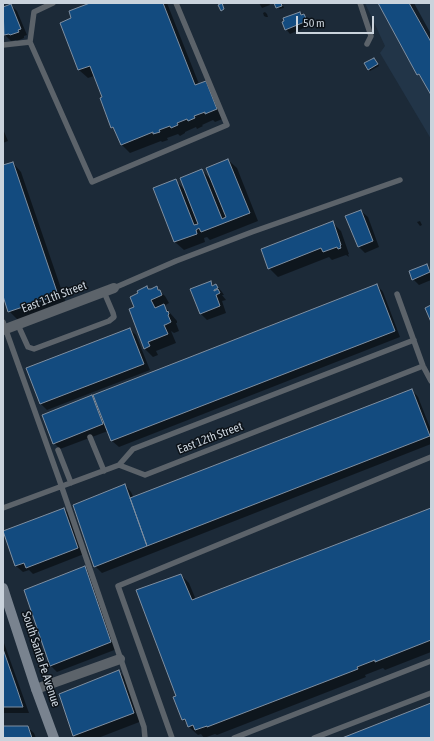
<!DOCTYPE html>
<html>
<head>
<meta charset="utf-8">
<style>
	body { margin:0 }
	#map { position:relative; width:434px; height:741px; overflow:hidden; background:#1c2a38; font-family:"Asap Condensed",sans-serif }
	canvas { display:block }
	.frame { position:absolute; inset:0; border:4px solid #cad3dc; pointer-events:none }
	.scale { position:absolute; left:296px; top:16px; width:78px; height:18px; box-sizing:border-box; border:2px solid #cad3dc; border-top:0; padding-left:5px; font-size:12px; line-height:14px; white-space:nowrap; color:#cad3dc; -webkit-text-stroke:3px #0c1218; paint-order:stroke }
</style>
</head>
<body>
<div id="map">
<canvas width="434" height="741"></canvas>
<div class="frame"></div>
<div class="scale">50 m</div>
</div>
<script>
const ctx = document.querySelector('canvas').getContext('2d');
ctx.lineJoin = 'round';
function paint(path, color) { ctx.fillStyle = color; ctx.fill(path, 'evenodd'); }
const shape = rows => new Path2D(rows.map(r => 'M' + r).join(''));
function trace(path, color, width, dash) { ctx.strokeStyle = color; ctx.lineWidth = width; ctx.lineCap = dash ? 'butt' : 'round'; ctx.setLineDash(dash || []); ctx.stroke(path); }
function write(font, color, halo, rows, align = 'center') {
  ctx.font = font + ' "Asap Condensed",sans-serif'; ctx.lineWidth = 3; ctx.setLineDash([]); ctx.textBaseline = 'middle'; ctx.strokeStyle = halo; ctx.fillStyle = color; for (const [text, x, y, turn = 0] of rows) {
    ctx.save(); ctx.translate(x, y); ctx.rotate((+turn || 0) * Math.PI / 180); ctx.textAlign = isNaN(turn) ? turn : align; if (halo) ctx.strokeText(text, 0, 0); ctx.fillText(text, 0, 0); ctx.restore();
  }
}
const built = shape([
	[365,3,431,3,431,139,380,53,385,46]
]);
const shadow = shape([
	[93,3,167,3,199,84,205,82,225,118,215,122,213,120,202,125,203,126,197,129,196,127,185,132,185,133,180,136,178,134,167,138,168,140,162,142,161,141,130,153,121,144,116,131,112,127,94,76,88,78,79,70,61,24,73,19],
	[259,3,269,3,270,5,262,8],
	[276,3,282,3,284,8,279,9],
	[379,3,414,3,431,34,431,93,423,79,418,74],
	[11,5,17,11,27,35,24,36,24,38,17,41,16,40,11,41,5,35,3,30,3,8],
	[265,12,267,14,268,17,266,17,264,16,263,13],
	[300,13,308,19,311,25,290,34,286,29],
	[376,61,379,66,370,71,369,70],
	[3,129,8,141,3,143],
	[228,160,237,168,258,221,210,240,207,237,204,238,205,242,184,250,175,242,155,189,176,181,186,191,202,170,212,181],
	[13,163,21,172,66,303,18,320,9,311,3,293,3,166],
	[361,211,368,217,379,247,365,253,358,246],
	[420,221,422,225,420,226,417,222],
	[332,222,341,231,349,254,348,254,349,257,346,255,332,260,329,257,278,277,269,268],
	[427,266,431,270,431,280,419,285,413,279],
	[210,282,214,286,216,285,222,292,224,295,222,295,226,300,222,301,226,313,207,320,201,314],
	[377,285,383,292,400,337,119,447,112,441,108,431,60,449,54,443,92,396,97,401],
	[156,287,165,296,169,303,164,306,177,321,177,323,176,323,179,331,174,333,171,331,176,343,156,351,158,355,153,357,144,348,135,307,147,288,149,290],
	[130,329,136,335,150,370,47,410,41,404],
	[412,390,418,397,431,430,431,444,102,573,95,566,125,485,131,492,134,498],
	[64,509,71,515,84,554,33,574,29,570,23,572,16,566,5,532],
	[431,509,431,652,385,670,383,668,365,675,366,677,217,735,215,734,204,738,201,734,198,735,189,727,183,719,177,697,181,575,189,583,196,600],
	[84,567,91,574,117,649,57,672,50,665],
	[3,642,4,643,29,713,3,713],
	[119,672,128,680,142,721,98,738,77,738,74,736],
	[3,727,27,727,34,733,36,738,3,738]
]);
const building = shape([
	[90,3,163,3,195,85,206,81,217,109,205,114,205,112,194,116,195,118,188,121,187,119,177,123,178,125,171,128,170,126,159,130,160,132,153,134,153,132,121,145,113,127,111,128,100,98,102,97,90,66,78,70,60,23,71,18,69,11,90,3],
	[222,3,224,9,221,11,218,5,222,3],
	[274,3,281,3,282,6,276,8,274,3],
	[378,3,409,3,431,42,431,95,419,74,417,75,378,3],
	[11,4,21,29,18,30,19,32,10,35,9,34,4,35,3,7,11,4],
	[300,12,301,15,304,14,307,21,285,30,282,22,284,21,283,18,300,12],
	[374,58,378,64,368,70,364,63,374,58],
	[228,159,250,213,201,232,199,228,196,230,197,234,174,242,153,188,176,179,194,225,198,224,180,178,202,169,222,219,226,217,206,168,228,159],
	[13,162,58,295,8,312,3,296,3,165,13,162],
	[361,210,373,241,358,247,345,216,361,210],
	[333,221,341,245,340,246,341,248,338,249,337,247,323,252,321,248,268,269,261,249,333,221],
	[427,264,430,272,412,280,409,271,427,264],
	[211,281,212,286,216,284,218,288,214,290,214,291,218,289,220,293,216,295,220,306,200,314,190,289,211,281],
	[377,284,395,331,111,441,93,395,377,284],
	[147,286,148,289,151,289,157,286,158,290,160,290,162,295,160,296,151,300,155,308,164,304,167,312,168,311,169,314,168,315,171,322,165,325,164,325,168,334,148,342,150,346,144,349,129,309,134,307,130,297,138,293,137,291,147,286],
	[431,305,431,322,425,308,431,305],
	[130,328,144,364,40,404,26,368,130,328],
	[412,389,430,436,147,546,130,498,412,389],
	[92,395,103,424,53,444,42,415,92,395],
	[125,484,147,546,94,567,73,505,125,484],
	[64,508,78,548,26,568,24,563,15,566,3,531,64,508],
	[431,508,431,640,375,662,375,660,357,667,358,669,207,727,207,726,195,730,193,725,188,727,185,719,182,720,173,697,176,696,136,590,181,574,192,600,431,508],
	[85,566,111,642,50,666,24,590,85,566],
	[3,649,17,689,23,707,3,707,3,649],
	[119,670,134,713,73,736,59,694,119,670],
	[431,703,431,738,342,738,431,703],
	[3,726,28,726,32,738,3,738,3,726]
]);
const lane = shape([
	[53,3,34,12,30,42,92,182,227,125,176,3],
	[360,3,371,36,367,44],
	[3,45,30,42],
	[114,288,176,261,252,232,400,180],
	[397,294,423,366,431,381],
	[3,322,59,479,144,727,145,738],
	[18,325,28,347,34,349,109,321,114,317,113,313,104,292],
	[90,437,104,471],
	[58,450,71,483],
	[119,465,133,449,414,340],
	[3,508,119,465,145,475,423,366],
	[172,738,118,586,431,457],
	[234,738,431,661],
	[314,738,431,693]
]);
const street = shape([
	[3,330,114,288],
	[36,689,120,659]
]);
const secondary = shape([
	[3,588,36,689,54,738]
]);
const streetNames = [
	["East 11th Street",54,297,-21],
	["East 12th Street",210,438,-21],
	["South Santa Fe Avenue",41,659,72]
];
paint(built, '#223548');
paint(shadow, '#0007');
paint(building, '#134b7f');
trace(building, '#7f8fa1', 1);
trace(lane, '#5c636a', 5.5);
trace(street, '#5c636a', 10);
trace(secondary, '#79838f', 10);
write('12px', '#cad3dc', '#0c1218', streetNames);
</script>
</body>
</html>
